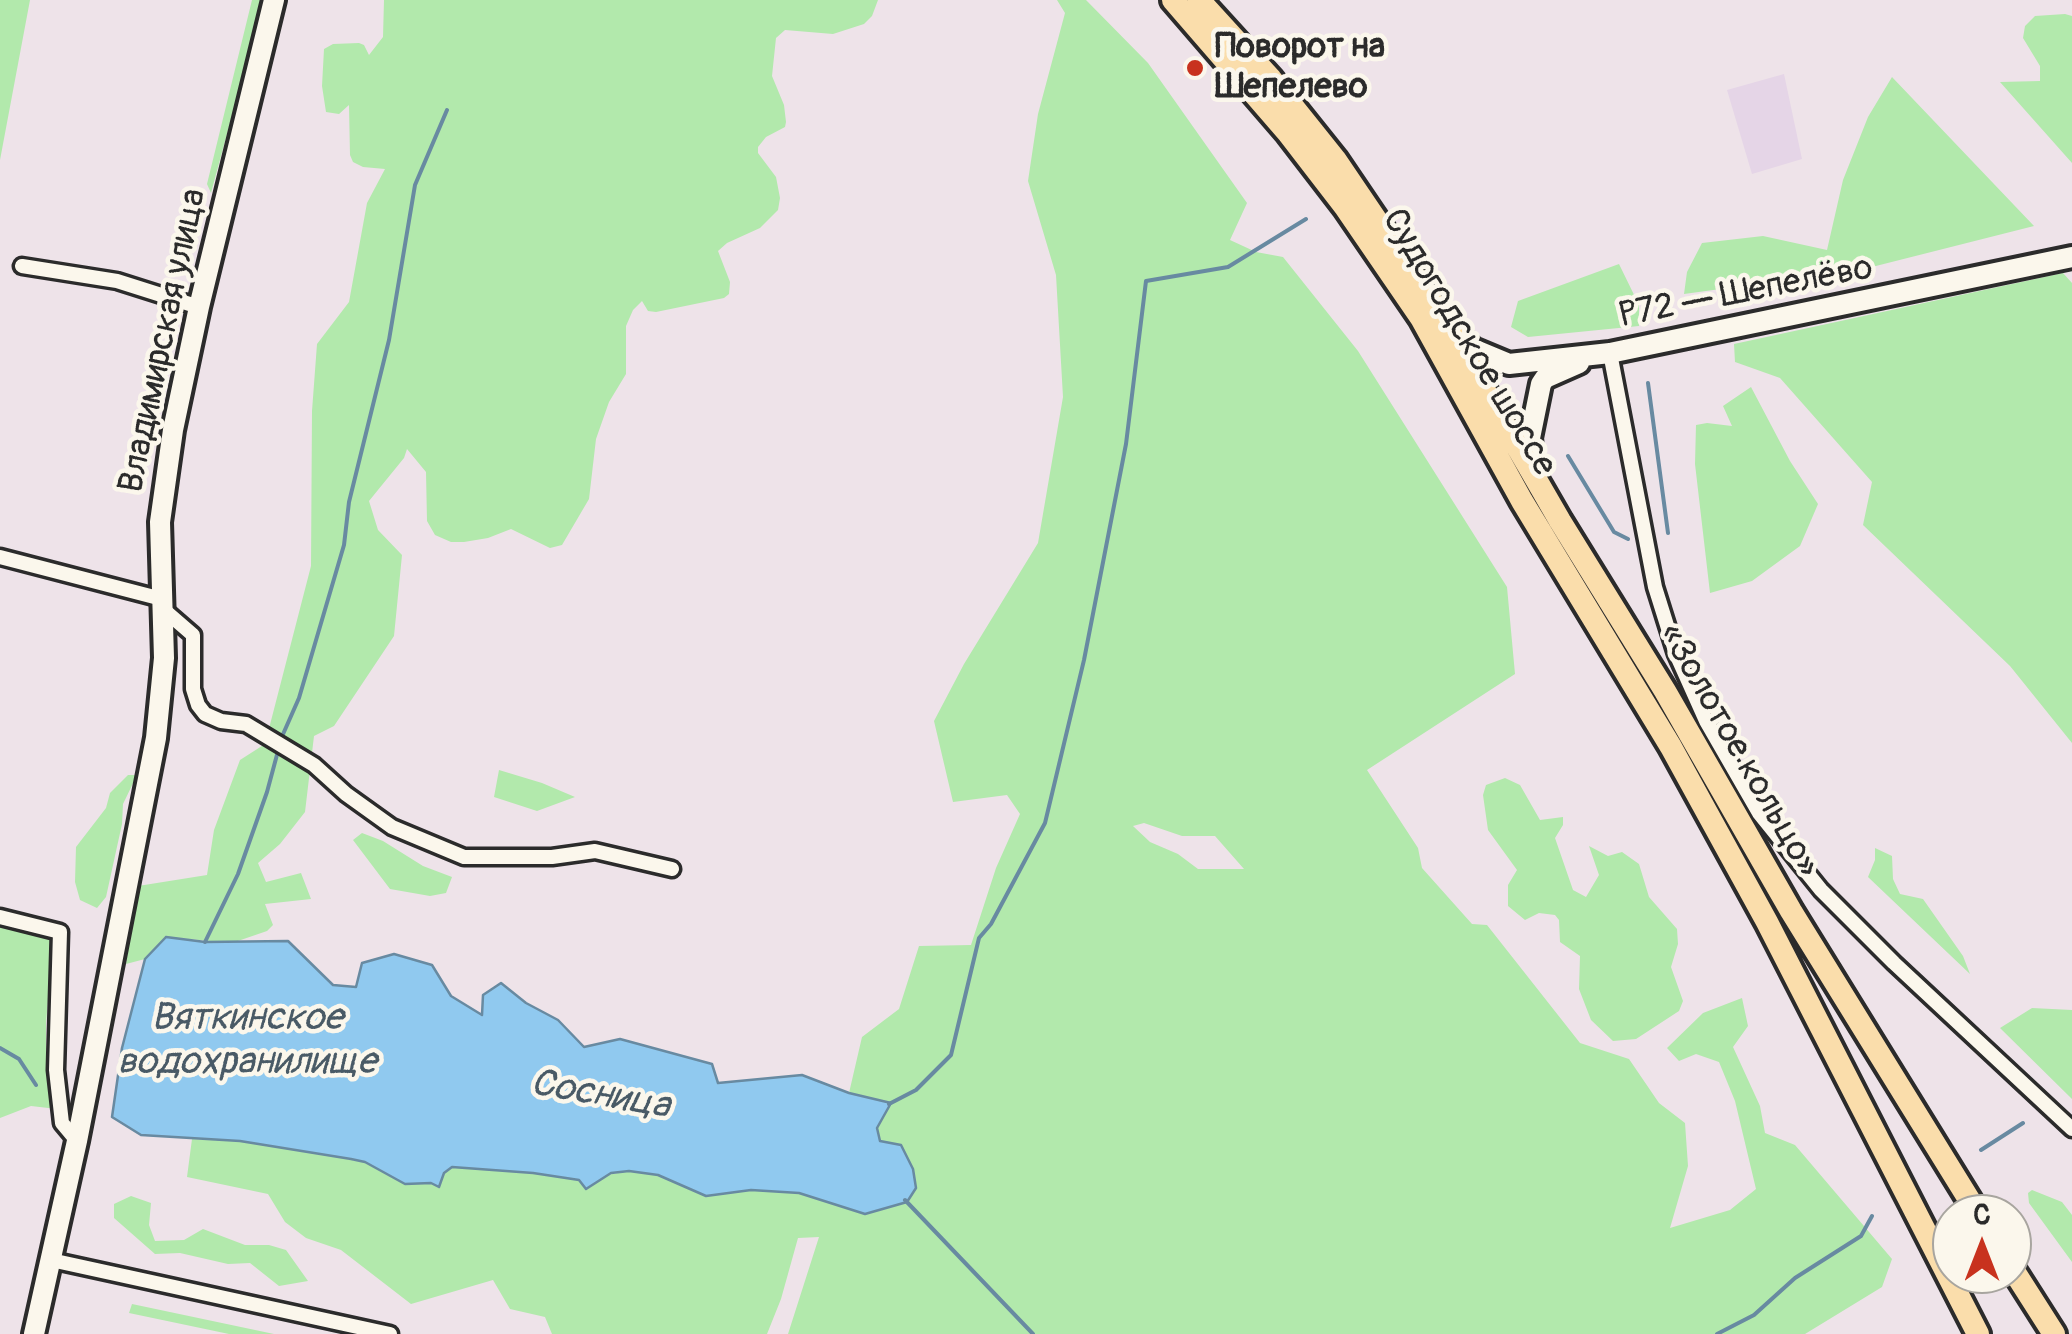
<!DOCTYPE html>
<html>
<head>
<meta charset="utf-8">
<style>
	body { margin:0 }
	#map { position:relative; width:2072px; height:1334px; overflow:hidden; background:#eee3e9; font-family:Pangolin,sans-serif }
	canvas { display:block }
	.north { position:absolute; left:1932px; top:1194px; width:100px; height:100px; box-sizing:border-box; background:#fbf7ec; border:2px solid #a8a59f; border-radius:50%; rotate:0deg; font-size:28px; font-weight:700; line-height:40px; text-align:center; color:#2b2b2b }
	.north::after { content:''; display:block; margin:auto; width:35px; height:45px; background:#c8321e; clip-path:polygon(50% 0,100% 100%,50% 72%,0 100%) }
</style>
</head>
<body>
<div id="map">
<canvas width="2072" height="1334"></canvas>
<div class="north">С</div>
</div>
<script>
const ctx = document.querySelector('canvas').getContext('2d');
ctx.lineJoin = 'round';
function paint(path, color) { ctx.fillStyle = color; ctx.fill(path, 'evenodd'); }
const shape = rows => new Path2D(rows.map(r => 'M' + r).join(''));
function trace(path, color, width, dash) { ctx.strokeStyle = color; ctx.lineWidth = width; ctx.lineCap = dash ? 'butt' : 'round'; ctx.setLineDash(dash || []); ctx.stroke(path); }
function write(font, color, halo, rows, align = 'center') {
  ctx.font = font + ' Pangolin,sans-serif'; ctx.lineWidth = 9; ctx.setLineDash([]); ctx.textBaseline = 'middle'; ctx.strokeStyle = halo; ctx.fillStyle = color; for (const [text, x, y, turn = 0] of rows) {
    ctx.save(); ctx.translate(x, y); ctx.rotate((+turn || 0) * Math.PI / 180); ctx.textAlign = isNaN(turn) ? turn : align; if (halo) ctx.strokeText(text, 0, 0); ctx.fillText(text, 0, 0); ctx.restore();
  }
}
const built = shape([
	[1784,74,1802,159,1752,174,1727,90]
]);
const green = shape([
	[0,0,30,0,0,160],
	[252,0,263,0,211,193,207,184],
	[384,0,878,0,872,16,864,24,833,34,785,30,776,38,772,76,784,105,786,122,785,127,766,137,758,147,758,153,776,177,780,198,778,210,760,228,727,243,718,251,730,282,729,294,724,298,656,312,648,311,642,301,633,310,626,326,626,374,609,402,596,439,589,499,562,545,550,548,511,529,488,538,464,542,451,542,435,535,427,521,426,472,407,449,404,458,369,501,378,530,402,555,394,636,334,726,314,736,305,812,280,844,258,863,266,882,301,873,311,899,265,904,273,925,267,931,232,943,166,937,145,959,126,964,138,886,207,875,214,830,240,760,265,744,311,566,312,411,317,344,349,302,367,203,385,169,363,167,353,162,350,155,349,105,339,114,326,112,322,86,324,49,333,44,359,43,364,45,369,55,383,37],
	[1057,0,1086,0,1148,63,1247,203,1230,240,1256,252,1283,257,1358,351,1507,587,1515,674,1367,770,1418,848,1422,868,1472,924,1487,925,1580,1043,1629,1059,1659,1103,1685,1123,1688,1166,1670,1228,1730,1210,1756,1189,1735,1101,1719,1062,1696,1054,1679,1061,1667,1048,1703,1013,1742,998,1748,1026,1733,1047,1760,1106,1765,1133,1795,1145,1892,1259,1882,1287,1805,1334,788,1334,819,1237,798,1238,781,1299,767,1334,552,1334,545,1317,510,1309,493,1280,411,1304,341,1250,306,1238,285,1222,268,1194,187,1177,192,1139,240,1141,365,1162,405,1184,431,1183,452,1167,533,1173,579,1180,629,1171,658,1175,705,1196,751,1190,799,1193,865,1214,880,1141,877,1128,890,1103,849,1093,862,1037,899,1009,919,946,971,945,996,868,1020,814,1007,795,953,802,934,721,964,664,1038,543,1063,397,1056,275,1028,181,1038,114,1065,13],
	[1144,823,1182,836,1215,836,1244,869,1198,869,1178,854,1150,842,1133,826],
	[2065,14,2072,16,2072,163,2000,82,2040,81,2040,66,2023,38,2025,26,2035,16],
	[1892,77,2034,226,1860,270,1684,294,1687,272,1702,243,1763,236,1827,250,1843,180,1868,117],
	[1619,264,1639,305,1639,326,1528,337,1511,327,1518,301],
	[2063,273,2072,283,2072,743,2010,666,1863,525,1872,482,1780,378,1735,362,1734,344],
	[1751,387,1790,461,1818,504,1800,546,1752,581,1710,593,1695,464,1696,425,1707,423,1732,426,1723,406],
	[499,770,542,783,575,797,537,811,494,797],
	[128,775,137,775,123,804,122,824,106,897,97,908,80,900,75,882,76,847,106,808,110,793],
	[1505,778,1520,785,1540,820,1563,817,1563,825,1555,838,1573,890,1586,897,1599,875,1589,846,1608,856,1622,852,1639,864,1649,897,1677,929,1678,944,1671,967,1683,1001,1679,1011,1636,1039,1613,1041,1591,1020,1579,989,1580,956,1560,942,1559,920,1555,915,1539,913,1525,920,1508,906,1508,885,1517,870,1488,830,1483,795,1486,785],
	[362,833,383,841,423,866,452,877,446,893,430,896,390,889,353,840],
	[1875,848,1892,856,1893,879,1900,894,1923,899,1963,956,1970,974,1868,877,1875,860],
	[0,926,54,933,46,1023,46,1067,57,1109,31,1106,0,1118],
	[2032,1008,2072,1010,2072,1099,2000,1028],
	[2032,1190,2062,1202,2072,1215,2072,1262,2029,1203,2028,1193],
	[131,1196,151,1203,149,1225,155,1241,184,1240,203,1229,245,1245,269,1245,286,1250,308,1281,279,1286,250,1263,228,1264,180,1253,155,1254,114,1218,114,1204],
	[132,1304,274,1334,229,1334,129,1313]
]);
const water = shape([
	[166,937,205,942,288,941,333,985,356,987,362,963,394,954,432,965,451,996,482,1015,483,995,501,983,526,1003,558,1020,584,1047,620,1039,712,1064,718,1083,802,1075,849,1093,891,1103,877,1128,880,1141,901,1145,913,1169,916,1188,907,1202,865,1214,799,1193,751,1190,706,1196,658,1175,629,1171,611,1173,586,1189,579,1180,533,1173,452,1167,444,1173,439,1187,431,1183,405,1184,365,1162,351,1159,240,1141,141,1135,112,1117,122,1048,145,959,166,937]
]);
const stream = shape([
	[1648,383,1668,533],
	[1568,456,1614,532,1628,539],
	[280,741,299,698,344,545,349,502,389,340,415,185,447,110],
	[205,942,238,874,267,792,278,751],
	[0,1048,19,1059,36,1085],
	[889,1104,916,1090,951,1055,979,938,991,924,1045,823,1084,660,1126,444,1146,281,1228,267,1306,219],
	[1981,1150,2023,1123],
	[905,1200,1033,1334],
	[1717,1334,1754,1315,1795,1278,1861,1236,1872,1216]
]);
const street = shape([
	[22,266,117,281,199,307],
	[1610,353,1655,587,1676,654,1706,721,1759,813,1821,890,1894,963,2072,1129],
	[0,557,162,599],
	[163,609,193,635,193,689,198,705,205,714,221,721,246,724,314,765,346,794,392,827,464,857,552,857,595,851,672,869],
	[0,917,60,932,56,1070,62,1123,77,1141],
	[51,1260,390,1334]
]);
const secondary = shape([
	[1455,331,1473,349,1509,364,1610,353,2072,257],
	[1534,474,1530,438,1541,384,1545,378,1579,363],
	[34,1334,77,1141,156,738,164,658,160,522,173,430,199,307,274,0]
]);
const primary = shape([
	[1173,0,1288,133,1345,207,1421,318,1522,501,1671,747,1767,922,1978,1334],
	[1199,0,1271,79,1335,159,1444,320,1560,521,1665,691,1791,911,1978,1214],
	[2012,1268,2054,1334]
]);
const markers = [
	[1195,68,10,"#c8321e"]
];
const poiNames = [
	["Поворот на",1215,48],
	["Шепелево",1215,88]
];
const streetNames = [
	["Р72 — Шепелёво",1746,293,-11],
	["Владимирская улица",164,341,-78],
	["Судогодское шоссе",1468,343,59],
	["«Золотое кольцо»",1738,751,60]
];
const waterNames = [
	["Вяткинское",247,1019],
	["водохранилище",247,1063],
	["Сосница",600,1096,10]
];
paint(built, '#e5d5e7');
paint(green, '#b2e9ac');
paint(water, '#90c9ef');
trace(water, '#688aa1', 2.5);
trace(stream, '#688aa1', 4);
trace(street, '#2b2b2b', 21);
trace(secondary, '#2b2b2b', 28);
trace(primary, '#2b2b2b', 30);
trace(street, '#fbf7ec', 14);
trace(secondary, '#fbf7ec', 20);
trace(primary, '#faddab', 22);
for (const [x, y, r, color] of markers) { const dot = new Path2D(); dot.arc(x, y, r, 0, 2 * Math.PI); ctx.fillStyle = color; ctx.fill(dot); trace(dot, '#fbf7ec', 4); }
write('bold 35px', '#2b2b2b', '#fbf7ec', poiNames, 'left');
write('35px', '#2b2b2b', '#fbf7ec', streetNames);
write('italic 38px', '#495a66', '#fbf7ec', waterNames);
</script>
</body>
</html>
